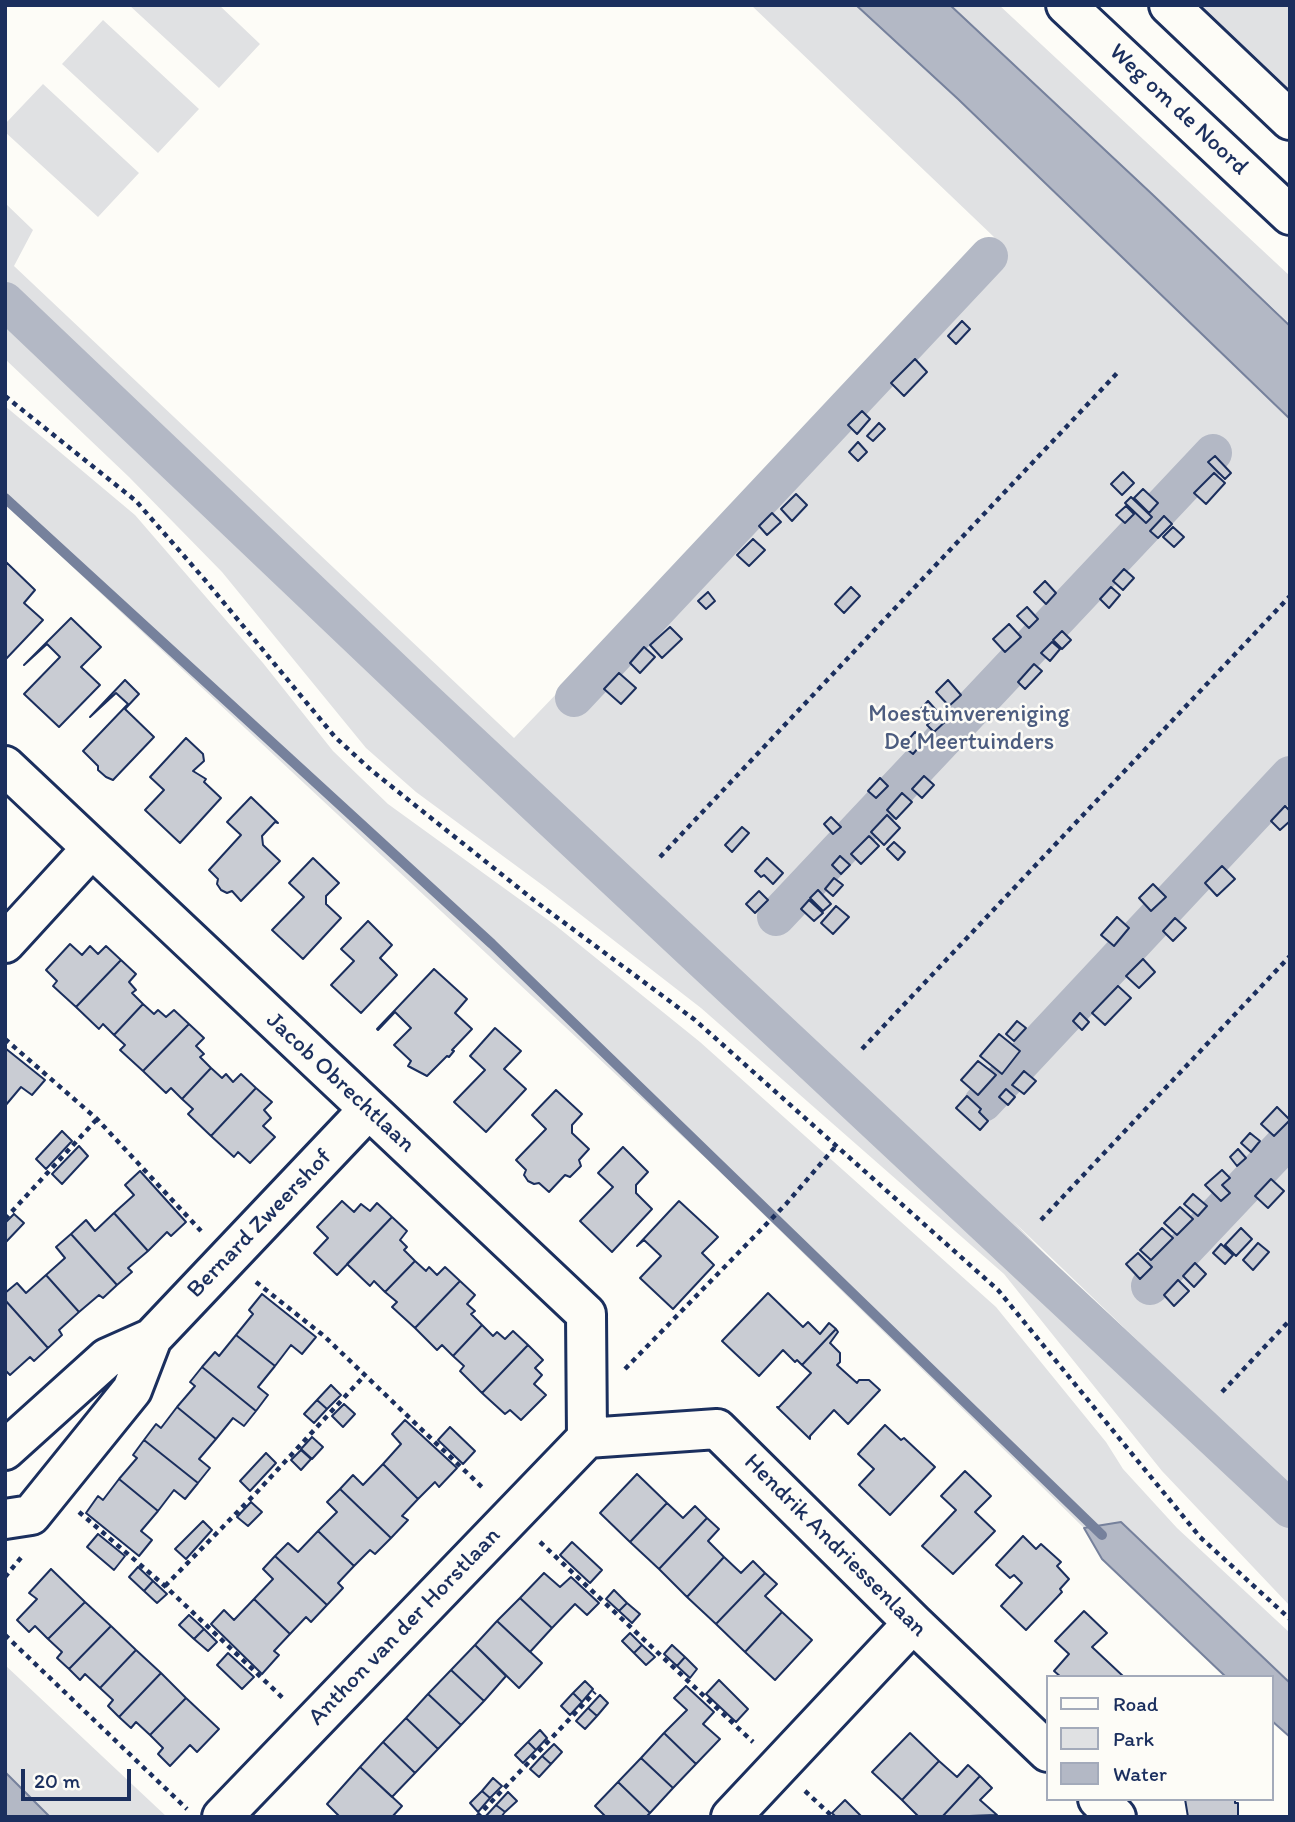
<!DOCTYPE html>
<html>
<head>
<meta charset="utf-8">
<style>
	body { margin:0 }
	#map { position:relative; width:1295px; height:1822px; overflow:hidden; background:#fdfcf7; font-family:Itim,sans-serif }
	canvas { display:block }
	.frame { position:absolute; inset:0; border:7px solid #1b2f5e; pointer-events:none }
	.legend { position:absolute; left:1046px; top:1675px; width:228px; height:126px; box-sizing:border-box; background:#fdfcf7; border:2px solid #a3aaba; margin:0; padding:9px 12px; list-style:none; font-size:21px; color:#1b2f5e }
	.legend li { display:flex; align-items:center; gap:14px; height:35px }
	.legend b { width:35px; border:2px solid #a3aaba }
	.scale { position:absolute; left:21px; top:1769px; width:110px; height:32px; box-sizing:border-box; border:4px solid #1b2f5e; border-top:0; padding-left:9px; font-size:21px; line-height:24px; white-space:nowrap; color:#1b2f5e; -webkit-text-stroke:5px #fdfcf7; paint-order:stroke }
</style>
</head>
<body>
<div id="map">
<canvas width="1295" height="1822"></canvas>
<div class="frame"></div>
<ul class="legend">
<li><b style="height:9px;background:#fdfcf7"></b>Road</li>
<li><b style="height:19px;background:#e0e1e3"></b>Park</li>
<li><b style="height:19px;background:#b3b8c5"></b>Water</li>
</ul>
<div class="scale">20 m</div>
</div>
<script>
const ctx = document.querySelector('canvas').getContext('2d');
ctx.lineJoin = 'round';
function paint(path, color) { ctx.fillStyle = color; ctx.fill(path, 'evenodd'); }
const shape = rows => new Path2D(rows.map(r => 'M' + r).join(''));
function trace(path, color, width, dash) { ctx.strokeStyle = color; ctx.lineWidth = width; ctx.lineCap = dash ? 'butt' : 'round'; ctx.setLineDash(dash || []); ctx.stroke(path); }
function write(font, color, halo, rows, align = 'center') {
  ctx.font = font + ' Itim,sans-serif'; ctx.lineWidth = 5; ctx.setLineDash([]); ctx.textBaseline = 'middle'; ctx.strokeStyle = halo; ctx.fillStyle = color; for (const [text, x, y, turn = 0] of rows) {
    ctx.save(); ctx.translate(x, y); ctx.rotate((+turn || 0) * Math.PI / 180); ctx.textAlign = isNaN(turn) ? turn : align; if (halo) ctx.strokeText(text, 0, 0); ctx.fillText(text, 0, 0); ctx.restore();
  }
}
const green = shape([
	[129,5,219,5,260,44,219,88],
	[751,5,856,5,958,99,1290,419,1290,1487,1013,1221,1290,1508,1290,1606,1162,1471,1004,1274,701,1008,545,887,416,792,366,748,222,572,129,477,5,359,5,203,33,230,14,266,514,738,994,237],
	[950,5,999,5,1290,276,1290,324],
	[1198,5,1290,5,1290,92],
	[103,20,199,109,158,153,62,64],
	[43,84,139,173,98,217,5,132,5,124],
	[5,406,135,515,263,663,333,751,388,804,555,925,700,1042,996,1307,1106,1442,1123,1469,1177,1528,1290,1633,1290,1683,1121,1522,1084,1528,714,1166,19,517,5,502],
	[5,1665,167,1817,50,1817,5,1772]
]);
const water = shape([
	[856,5,950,5,1153,195,1290,326,1290,419,958,99,856,5],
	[1121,1522,1290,1683,1290,1737,1272,1721,1272,1677,1226,1677,1102,1559,1084,1528,1121,1522],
	[5,1772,50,1817,5,1817,5,1772]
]);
const stream = shape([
	[5,498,492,944,1102,1535]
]);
const canal = shape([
	[5,301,419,695,1290,1509],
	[574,698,989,256],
	[776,917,1213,453],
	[983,1103,1290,775],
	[1150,1286,1290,1138]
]);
const building = shape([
	[962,321,970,329,956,344,948,336,962,321],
	[915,359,927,372,904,396,891,383,915,359],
	[862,411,870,419,857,434,848,425,862,411],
	[879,423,885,429,873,441,867,436,879,423],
	[858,442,867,452,858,461,849,452,858,442],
	[1215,456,1231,473,1225,479,1208,462,1215,456],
	[1123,472,1134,483,1122,495,1111,484,1123,472],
	[1214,473,1225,483,1206,504,1194,493,1214,473],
	[1143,489,1158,503,1149,513,1134,498,1143,489],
	[796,494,807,505,792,521,781,509,796,494],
	[1131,497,1152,517,1146,523,1125,503,1131,497],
	[1126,506,1134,514,1125,523,1116,515,1126,506],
	[772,513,781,522,767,535,759,526,772,513],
	[1164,516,1172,524,1158,538,1150,531,1164,516],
	[1173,527,1184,537,1174,547,1163,537,1173,527],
	[753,539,765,550,749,566,737,555,753,539],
	[6,562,35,590,24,603,43,620,5,660,6,562],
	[1124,569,1134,578,1123,590,1113,581,1124,569],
	[1045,581,1056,593,1046,604,1034,592,1045,581],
	[851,587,860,596,844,613,835,604,851,587],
	[1111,587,1120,595,1109,608,1100,599,1111,587],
	[708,592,715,601,706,609,698,601,708,592],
	[1027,607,1038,619,1029,628,1017,616,1027,607],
	[71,618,101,647,81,667,100,685,59,727,24,694,60,657,47,644,24,665,71,618],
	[1009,624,1021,637,1005,652,993,639,1009,624],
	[670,627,682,639,662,658,650,645,670,627],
	[1062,631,1071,640,1062,649,1053,640,1062,631],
	[1052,642,1060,649,1050,661,1041,653,1052,642],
	[644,647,655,657,640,673,630,663,644,647],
	[1034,664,1042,671,1025,689,1018,682,1034,664],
	[619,673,636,688,621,704,604,689,619,673],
	[125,680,139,694,125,709,154,737,113,780,106,777,98,770,98,766,83,751,128,704,116,693,90,717,125,680],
	[948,680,961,695,949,706,936,692,948,680],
	[928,701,936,710,926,720,918,712,928,701],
	[940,712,947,720,934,732,927,725,940,712],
	[915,732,924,741,913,754,903,746,915,732],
	[186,738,203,754,204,761,193,771,206,779,204,782,221,798,180,843,145,810,164,790,150,777,186,738],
	[924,776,934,785,922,798,912,789,924,776],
	[880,778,888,786,876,798,868,791,880,778],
	[902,793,912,802,896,819,887,810,902,793],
	[251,797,278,823,275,822,262,836,263,845,280,861,241,901,232,891,227,893,221,890,217,884,218,879,209,870,241,835,227,822,251,797],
	[1285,806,1290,811,1290,821,1280,830,1271,821,1285,806],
	[887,815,900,828,884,845,871,832,887,815],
	[831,817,841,827,833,834,824,824,831,817],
	[742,827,749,833,732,852,725,845,742,827],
	[869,836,879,846,861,864,851,854,869,836],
	[894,842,905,852,898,860,887,849,894,842],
	[840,856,850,865,841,874,832,865,840,856],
	[313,858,339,883,326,896,326,904,341,918,303,959,272,930,304,897,289,883,313,858],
	[767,858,783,873,773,884,764,875,761,877,755,871,767,858],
	[1222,866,1235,879,1217,896,1205,883,1222,866],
	[834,878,843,885,833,896,825,889,834,878],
	[1153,884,1166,897,1151,911,1139,898,1153,884],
	[818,890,831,904,823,911,810,898,818,890],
	[759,891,768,900,755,913,746,904,759,891],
	[809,900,823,913,814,921,801,909,809,900],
	[836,906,849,917,833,934,821,923,836,906],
	[1117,917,1129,928,1114,946,1101,935,1117,917],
	[1175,918,1186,928,1173,941,1163,931,1175,918],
	[368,921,392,945,380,958,397,975,361,1013,331,985,354,961,341,949,368,921],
	[70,944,82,955,90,946,98,954,106,946,121,960,76,1007,53,986,57,981,46,970,70,944],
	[1143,959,1155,972,1139,988,1126,976,1143,959],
	[121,960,136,974,129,982,136,990,132,993,143,1004,114,1035,103,1024,99,1029,76,1007,121,960],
	[434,969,467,999,455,1013,472,1029,452,1050,454,1051,449,1057,447,1056,427,1076,408,1066,411,1061,394,1045,411,1028,395,1012,378,1030,377,1029,434,969],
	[1118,986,1131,998,1105,1025,1092,1013,1118,986],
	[143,1004,154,1014,158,1010,166,1017,174,1010,189,1024,143,1071,120,1050,125,1045,114,1035,143,1004],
	[1080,1013,1089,1022,1082,1030,1073,1021,1080,1013],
	[1017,1021,1026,1028,1014,1041,1006,1034,1017,1021],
	[189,1024,204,1038,196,1046,204,1054,200,1057,211,1068,182,1099,171,1088,166,1093,143,1071,189,1024],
	[495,1028,521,1051,504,1069,526,1089,486,1132,454,1102,485,1070,470,1056,495,1028],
	[999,1034,1020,1051,1002,1074,980,1056,999,1034],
	[5,1048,45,1080,32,1095,21,1087,5,1106,5,1048],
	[978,1061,996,1075,978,1095,961,1080,978,1061],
	[211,1068,222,1078,226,1074,233,1082,241,1074,256,1088,211,1136,188,1114,193,1109,182,1099,211,1068],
	[1024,1071,1036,1081,1024,1094,1012,1085,1024,1071],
	[256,1088,272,1102,264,1110,271,1118,263,1126,275,1137,250,1163,238,1152,234,1157,211,1136,256,1088],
	[1006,1089,1015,1097,1008,1105,999,1097,1006,1089],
	[556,1090,582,1114,572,1125,572,1133,589,1149,579,1160,581,1166,570,1177,565,1175,549,1192,539,1183,534,1184,528,1181,524,1175,526,1170,516,1160,546,1129,532,1115,556,1090],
	[967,1096,981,1109,979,1112,988,1121,980,1130,956,1108,967,1096],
	[1277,1107,1290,1120,1274,1136,1261,1124,1277,1107],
	[62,1131,72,1141,46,1169,36,1159,62,1131],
	[1250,1133,1260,1141,1251,1152,1241,1143,1250,1133],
	[79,1146,88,1156,62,1184,52,1174,79,1146],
	[623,1147,648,1172,636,1185,636,1193,652,1209,612,1252,580,1221,613,1187,598,1173,623,1147],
	[1238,1149,1246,1158,1237,1166,1230,1157,1238,1149],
	[1222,1170,1230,1178,1222,1185,1230,1193,1221,1201,1205,1185,1222,1170],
	[140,1171,186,1222,171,1236,167,1232,148,1251,114,1213,134,1195,125,1185,140,1171],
	[1271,1179,1284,1191,1268,1208,1255,1196,1271,1179],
	[1193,1194,1207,1206,1198,1216,1184,1204,1193,1194],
	[342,1201,354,1212,361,1204,370,1211,377,1203,392,1217,337,1275,314,1253,328,1238,317,1227,342,1201],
	[679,1201,718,1237,702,1253,714,1265,673,1309,640,1278,661,1256,644,1240,637,1246,679,1201],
	[1180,1207,1193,1219,1177,1235,1164,1223,1180,1207],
	[114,1213,148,1251,128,1268,132,1272,117,1285,71,1234,86,1220,95,1231,114,1213],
	[14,1214,24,1223,5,1243,5,1223,14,1214],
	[392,1217,407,1231,400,1240,407,1247,404,1250,415,1261,385,1292,374,1281,370,1286,347,1264,392,1217],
	[1162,1228,1173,1238,1151,1260,1140,1250,1162,1228],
	[1241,1228,1252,1239,1236,1256,1225,1245,1241,1228],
	[71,1234,117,1285,103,1298,99,1295,79,1312,46,1275,65,1258,56,1247,71,1234],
	[1258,1243,1269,1252,1253,1270,1243,1260,1258,1243],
	[1221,1244,1233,1255,1225,1264,1213,1253,1221,1244],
	[1138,1253,1152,1267,1140,1279,1126,1264,1138,1253],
	[415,1261,426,1271,429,1267,437,1275,445,1267,460,1281,415,1328,392,1307,397,1302,385,1292,415,1261],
	[1195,1263,1206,1274,1194,1287,1183,1276,1195,1263],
	[46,1275,79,1312,59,1330,62,1335,48,1348,5,1300,5,1293,17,1283,26,1293,46,1275],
	[1178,1280,1189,1291,1174,1306,1164,1295,1178,1280],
	[460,1281,475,1295,467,1304,475,1311,471,1314,482,1325,453,1356,442,1345,437,1350,415,1328,460,1281],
	[768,1293,803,1327,808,1322,820,1334,829,1323,836,1329,802,1365,797,1360,795,1362,783,1350,759,1376,722,1341,768,1293],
	[262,1294,316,1337,302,1354,291,1345,275,1366,236,1335,253,1314,249,1310,262,1294],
	[5,1300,48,1348,34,1361,30,1357,10,1375,5,1370,5,1300],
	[482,1325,493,1336,497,1332,505,1339,513,1331,528,1345,482,1393,460,1371,464,1366,453,1356,482,1325],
	[836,1329,838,1332,830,1343,840,1353,840,1362,837,1365,857,1383,859,1380,869,1380,880,1390,848,1424,834,1410,810,1436,810,1439,777,1407,779,1407,811,1373,802,1365,836,1329],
	[236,1335,275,1366,258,1387,268,1395,256,1411,202,1367,215,1352,219,1356,236,1335],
	[528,1345,543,1360,535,1368,542,1375,534,1384,546,1395,521,1420,510,1410,505,1414,482,1393,528,1345],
	[202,1367,256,1411,244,1426,233,1418,216,1439,177,1407,195,1386,190,1382,202,1367],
	[331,1385,341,1395,327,1409,317,1400,331,1385],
	[317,1400,327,1409,314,1423,304,1414,317,1400],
	[344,1404,355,1414,343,1427,332,1416,344,1404],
	[177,1407,216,1439,199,1459,210,1468,198,1483,144,1440,156,1424,161,1428,177,1407],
	[405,1420,457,1468,439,1487,435,1482,418,1499,383,1464,401,1444,392,1434,405,1420],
	[885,1425,901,1440,904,1438,935,1467,890,1515,859,1485,874,1469,858,1454,885,1425],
	[450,1427,475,1451,463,1464,438,1440,450,1427],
	[312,1437,323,1447,312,1459,301,1449,312,1437],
	[144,1440,198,1483,185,1499,174,1490,158,1511,119,1479,137,1458,133,1455,144,1440],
	[301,1450,311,1459,301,1470,291,1460,301,1450],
	[266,1453,276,1463,250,1491,240,1481,266,1453],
	[383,1464,418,1499,402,1516,408,1520,391,1538,340,1489,353,1475,363,1485,383,1464],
	[965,1471,991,1496,975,1512,995,1531,953,1574,922,1546,956,1510,941,1496,965,1471],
	[637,1474,667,1503,630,1542,600,1513,637,1474],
	[119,1479,158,1511,141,1531,152,1540,139,1556,86,1513,98,1496,103,1500,119,1479],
	[340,1489,391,1538,375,1554,370,1550,354,1566,318,1531,337,1512,327,1502,340,1489],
	[251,1502,262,1512,248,1526,237,1517,251,1502],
	[667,1503,683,1518,695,1506,707,1518,659,1569,630,1542,667,1503],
	[707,1518,719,1529,708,1541,724,1557,687,1597,659,1569,707,1518],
	[203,1521,212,1530,186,1559,175,1549,203,1521],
	[318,1531,354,1566,338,1583,343,1588,327,1605,275,1556,288,1543,298,1552,318,1531],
	[98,1534,125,1556,114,1570,87,1547,98,1534],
	[1023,1536,1036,1549,1041,1544,1061,1562,1057,1566,1069,1579,1060,1589,1062,1592,1026,1630,1001,1606,1022,1583,1014,1575,1010,1578,996,1565,1023,1536],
	[572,1542,602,1570,590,1583,560,1555,572,1542],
	[275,1556,327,1605,311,1622,306,1617,290,1634,254,1599,273,1579,263,1569,275,1556],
	[724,1557,741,1573,753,1561,765,1573,716,1624,687,1597,724,1557],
	[138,1567,153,1581,144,1591,129,1577,138,1567],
	[51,1569,85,1602,48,1639,35,1626,29,1632,17,1620,37,1599,29,1593,51,1569],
	[544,1573,560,1587,571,1577,599,1603,587,1615,575,1604,552,1628,520,1598,544,1573],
	[765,1573,777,1584,765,1596,782,1612,745,1652,716,1624,765,1573],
	[153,1581,167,1594,157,1603,144,1591,153,1581],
	[614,1590,627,1603,619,1611,606,1599,614,1590],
	[520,1598,552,1628,530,1652,497,1621,520,1598],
	[254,1599,290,1634,274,1651,279,1655,262,1674,211,1624,224,1610,234,1620,254,1599],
	[85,1602,111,1626,69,1669,57,1658,62,1652,48,1639,85,1602],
	[627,1603,640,1614,632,1623,619,1611,627,1603],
	[1084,1611,1107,1633,1092,1647,1124,1677,1061,1677,1054,1671,1069,1654,1055,1641,1084,1611],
	[782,1612,812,1640,775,1680,745,1652,782,1612],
	[189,1615,204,1629,194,1639,179,1625,189,1615],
	[497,1621,542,1663,519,1688,475,1645,497,1621],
	[111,1626,136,1650,100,1688,85,1674,80,1680,69,1669,111,1626],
	[204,1629,217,1642,208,1651,194,1639,204,1629],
	[630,1633,642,1645,634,1653,622,1641,630,1633],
	[475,1645,506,1676,484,1701,451,1670,475,1645],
	[642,1645,655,1657,646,1665,634,1653,642,1645],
	[672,1645,685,1657,677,1666,664,1654,672,1645],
	[136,1650,161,1673,119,1717,108,1706,113,1700,100,1688,136,1650],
	[228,1653,254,1677,242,1689,217,1665,228,1653],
	[685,1657,697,1669,690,1678,677,1666,685,1657],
	[451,1670,484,1701,461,1725,428,1694,451,1670],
	[161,1673,186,1698,150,1735,136,1722,131,1728,119,1717,161,1673],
	[719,1680,748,1709,736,1722,706,1694,719,1680],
	[585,1681,593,1689,582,1702,573,1693,585,1681],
	[686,1686,714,1712,703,1724,720,1739,696,1764,664,1733,687,1710,674,1698,686,1686],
	[573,1693,582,1702,570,1715,561,1706,573,1693],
	[428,1694,461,1725,438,1749,406,1718,428,1694],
	[600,1695,608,1703,597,1716,588,1708,600,1695],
	[186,1698,219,1729,197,1752,190,1745,170,1766,158,1754,163,1748,150,1735,186,1698],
	[588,1708,597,1716,585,1729,576,1721,588,1708],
	[406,1718,438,1749,415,1773,383,1742,406,1718],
	[540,1730,547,1738,536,1750,528,1742,540,1730],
	[664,1733,696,1764,673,1788,641,1758,664,1733],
	[910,1733,939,1761,902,1800,872,1772,910,1733],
	[383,1742,415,1773,392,1797,360,1767,383,1742],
	[528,1742,536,1750,523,1763,515,1755,528,1742],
	[554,1744,562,1752,551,1764,542,1756,554,1744],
	[542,1756,551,1764,539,1777,530,1769,542,1756],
	[641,1758,673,1788,650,1813,618,1782,641,1758],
	[939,1761,957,1777,968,1765,980,1776,942,1817,919,1817,902,1800,939,1761],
	[360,1767,402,1806,392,1817,340,1817,327,1804,360,1767],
	[980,1776,992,1788,980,1800,997,1815,942,1817,980,1776],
	[493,1778,502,1786,490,1798,482,1791,493,1778],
	[618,1782,650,1813,646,1817,606,1817,595,1806,618,1782],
	[482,1791,490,1798,478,1812,470,1803,482,1791],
	[508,1792,517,1801,505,1812,496,1805,508,1792],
	[1185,1799,1235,1799,1235,1803,1238,1803,1238,1817,1188,1817,1185,1799],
	[845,1800,862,1817,836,1817,832,1813,845,1800],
	[496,1805,505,1812,501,1817,485,1817,496,1805]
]);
const path = shape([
	[5,396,136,501,205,580,335,737,371,770,535,901,695,1020,998,1290,1200,1537,1290,1619],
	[660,857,1120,370],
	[5,1039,97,1119,201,1231],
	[862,1049,1290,596],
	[5,1219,97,1119],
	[1041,1220,1290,956],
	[256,1282,324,1336,485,1490],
	[625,1369,786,1204,836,1146],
	[1222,1392,1290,1320],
	[79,1512,165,1586,285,1700],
	[540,1542,753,1742],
	[5,1577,24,1554],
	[165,1586,257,1492,364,1376],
	[5,1635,187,1809],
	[805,1791,833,1817],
	[477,1817,595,1692]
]);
const minor = shape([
	[5,766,586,1314,587,1438],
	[5,943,92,848],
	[587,1438,717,1429,913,1623,1048,1752],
	[5,1450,107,1358,152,1338],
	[5,1519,31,1515,132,1390,152,1338,368,1110],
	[1098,1799,1116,1817],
	[222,1817,587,1438],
	[731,1817,913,1623]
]);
const highway = shape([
	[1066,5,1290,215],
	[1169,5,1290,120]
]);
const streetNames = [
	["Weg om de Noord",1178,110,43],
	["Jacob Obrechtlaan",340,1083,43],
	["Bernard Zweershof",260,1224,-46],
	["Hendrik Andriessenlaan",835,1546,45],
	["Anthon van der Horstlaan",405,1627,-46]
];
const parkNames = [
	["Moestuinvereniging",969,715],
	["De Meertuinders",969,743]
];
paint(green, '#e0e1e3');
paint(water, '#b3b8c5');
trace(water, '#76819c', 2);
trace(stream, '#76819c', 10);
trace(canal, '#b3b8c5', 38);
paint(building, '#c9ccd3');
trace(building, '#1b2f5e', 2);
trace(minor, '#1b2f5e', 44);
trace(highway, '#1b2f5e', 44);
trace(path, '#1b2f5e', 4.5, [5, 5]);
trace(minor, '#fdfcf7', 38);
trace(highway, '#fdfcf7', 38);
write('24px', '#1b2f5e', '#fdfcf7', streetNames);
write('24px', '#4c5c7f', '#fdfcf7', parkNames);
</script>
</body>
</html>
